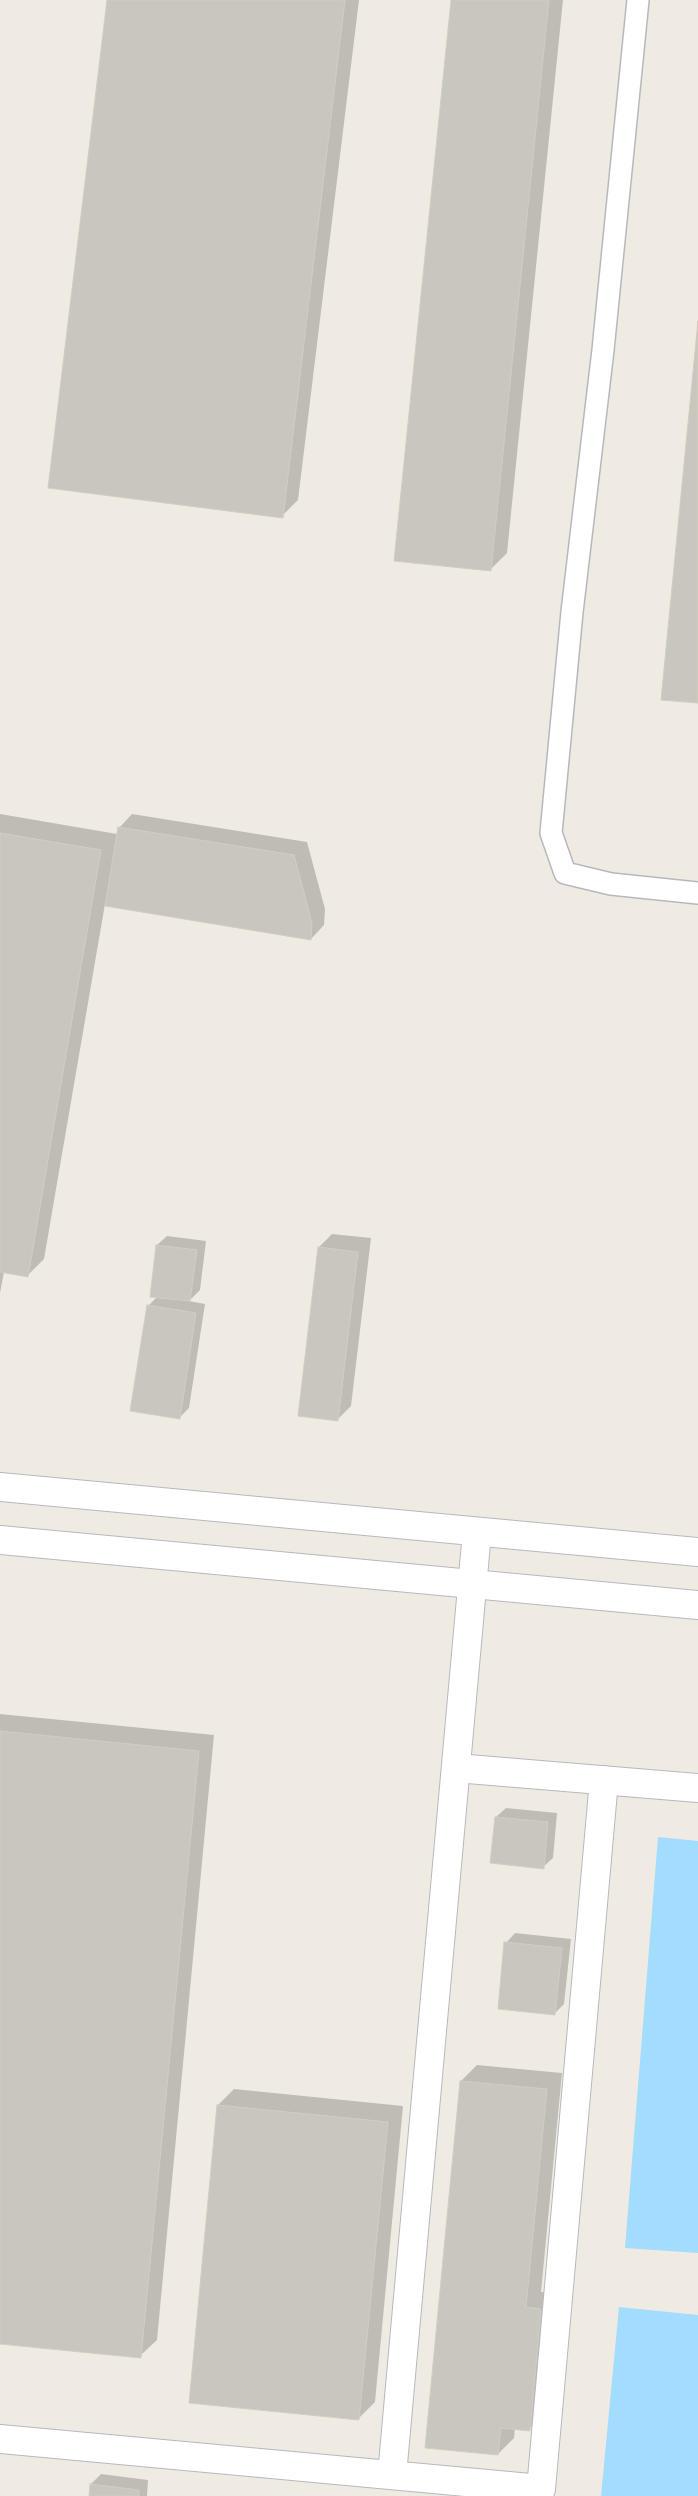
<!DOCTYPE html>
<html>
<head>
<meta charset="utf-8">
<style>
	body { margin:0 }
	canvas { display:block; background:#efebe2 }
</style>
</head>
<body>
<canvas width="698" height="2496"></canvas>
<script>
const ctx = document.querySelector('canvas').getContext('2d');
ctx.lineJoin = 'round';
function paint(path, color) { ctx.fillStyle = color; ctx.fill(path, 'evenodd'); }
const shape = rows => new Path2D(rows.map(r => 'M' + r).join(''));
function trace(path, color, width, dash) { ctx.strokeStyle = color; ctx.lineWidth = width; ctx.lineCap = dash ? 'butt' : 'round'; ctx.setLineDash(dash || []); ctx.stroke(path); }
const water = shape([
	[658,1837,698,1841,698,2253,625,2248],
	[619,2307,698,2315,698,2496,601,2496]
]);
const shadow = shape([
	[108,0,359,0,298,500,282,516],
	[452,0,563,0,507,553,490,570],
	[0,814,117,834,119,828,132,814,307,842,325,909,324,925,311,939,105,904,44,1259,28,1275,4,1272,0,1293],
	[332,1234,371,1238,351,1406,338,1419,319,1247],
	[167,1236,206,1241,200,1290,189,1301,205,1304,189,1408,179,1418,148,1306,158,1296,157,1245],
	[0,1714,214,1735,157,2340,140,2356,0,2343],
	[506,1808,557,1813,553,1858,543,1867,496,1817],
	[515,1933,571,1939,564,2004,555,2013,506,1943],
	[477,2065,562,2073,541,2292,557,2293,545,2413,529,2429,515,2428,514,2438,498,2454,461,2081],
	[234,2089,403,2106,375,2402,359,2418,218,2105],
	[101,2474,148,2480,147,2496,90,2496,91,2484]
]);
const building = shape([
	[107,0,345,0,283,518,48,488,107,0],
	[451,0,549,0,491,571,394,561,451,0],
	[698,321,698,703,661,700,698,321],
	[118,827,294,855,312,923,311,940,105,906,118,827],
	[0,833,101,850,28,1277,0,1272,0,833],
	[156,1245,197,1250,190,1301,150,1297,156,1245],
	[318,1247,358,1252,338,1421,298,1416,318,1247],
	[147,1305,196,1313,180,1419,130,1411,147,1305],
	[0,1731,199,1751,141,2358,0,2344,0,1731],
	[495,1817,548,1822,544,1869,490,1863,495,1817],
	[504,1942,562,1948,555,2015,498,2009,504,1942],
	[460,2081,547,2089,526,2307,541,2309,530,2431,501,2428,498,2455,425,2448,460,2081],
	[217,2105,388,2122,359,2420,189,2403,217,2105],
	[90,2484,139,2490,139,2496,89,2496,90,2484]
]);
const service = shape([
	[638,0,603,350,572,612,551,833,565,873,611,884,698,893]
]);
const minor = shape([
	[456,1768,698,1788],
	[0,2439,541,2489,604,1780],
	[392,2475,477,1532]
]);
const tertiary = shape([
	[0,1487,698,1552],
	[0,1540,698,1605]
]);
paint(water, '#a2dcff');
paint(shadow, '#0003');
paint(building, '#c9c6c0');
trace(building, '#d4ccc0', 1);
trace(service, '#b5b9be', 24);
trace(minor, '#b5b9be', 30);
trace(tertiary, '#b5b9be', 30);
trace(service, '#fff', 21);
trace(minor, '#fff', 28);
trace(tertiary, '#fff', 28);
</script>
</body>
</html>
